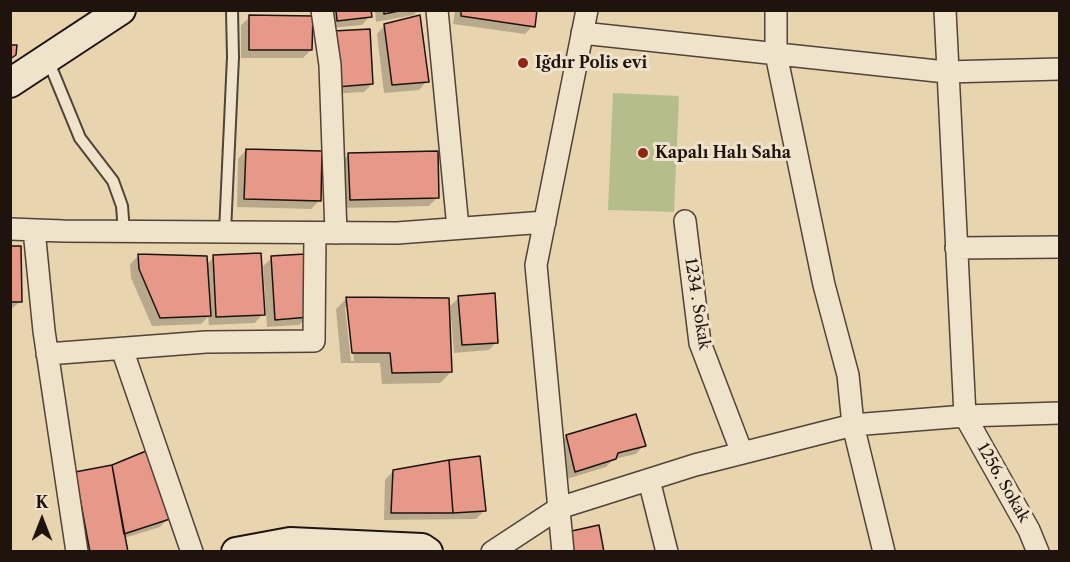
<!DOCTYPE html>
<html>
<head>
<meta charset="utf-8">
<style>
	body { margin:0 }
	#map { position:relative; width:1070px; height:562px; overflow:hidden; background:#e8d4af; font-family:"Libre Caslon Text",serif }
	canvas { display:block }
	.frame { position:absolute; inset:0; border:12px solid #1f130d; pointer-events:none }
	.north { position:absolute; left:12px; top:490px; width:60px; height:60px; -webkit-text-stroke:4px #f0e3cb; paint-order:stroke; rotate:0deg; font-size:16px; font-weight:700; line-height:24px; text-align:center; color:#1f130d }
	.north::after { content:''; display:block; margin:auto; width:21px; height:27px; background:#1f130d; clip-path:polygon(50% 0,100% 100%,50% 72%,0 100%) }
</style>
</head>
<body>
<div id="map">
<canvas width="1070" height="562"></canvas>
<div class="frame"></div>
<div class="north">K</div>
</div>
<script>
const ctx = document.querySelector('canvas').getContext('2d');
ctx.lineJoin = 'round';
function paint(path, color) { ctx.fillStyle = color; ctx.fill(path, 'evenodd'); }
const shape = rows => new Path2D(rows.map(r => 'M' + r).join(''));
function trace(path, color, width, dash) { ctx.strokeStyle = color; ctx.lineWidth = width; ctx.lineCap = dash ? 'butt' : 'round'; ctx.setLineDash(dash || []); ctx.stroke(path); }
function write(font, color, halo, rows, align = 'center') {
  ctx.font = font + ' "Libre Caslon Text",serif'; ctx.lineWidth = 6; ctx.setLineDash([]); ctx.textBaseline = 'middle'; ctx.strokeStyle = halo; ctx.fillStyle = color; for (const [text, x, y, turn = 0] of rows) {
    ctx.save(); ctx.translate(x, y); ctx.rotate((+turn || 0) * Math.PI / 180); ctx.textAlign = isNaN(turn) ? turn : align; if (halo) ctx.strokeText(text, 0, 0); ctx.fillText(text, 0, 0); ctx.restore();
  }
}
const green = shape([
	[613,93,679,96,674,212,608,210]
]);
const shadow = shape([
	[327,10,370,10,370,16,362,25,329,28],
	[375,10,418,10,414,15,376,22],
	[455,10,536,10,533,26,525,34,453,24],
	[250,17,311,50,303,58,241,58,241,25],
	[385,25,427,81,419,90,384,93,377,34],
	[325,41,372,84,364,92,329,94],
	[246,150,320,200,311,209,237,207,238,159],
	[349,154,438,197,429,206,342,208,341,163],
	[10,248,21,301,10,310],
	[138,256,206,265,214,257,263,314,255,323,209,325,208,317,201,324,152,326,131,278,130,264],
	[272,258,308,317,299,325,267,327,263,266],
	[347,298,451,372,440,383,382,384,380,363,341,363,336,309],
	[345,307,348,307,354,361,351,361],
	[459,298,497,342,489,350,454,353,450,306],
	[566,436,644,445,636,454,614,459,606,467,567,479,558,444],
	[393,471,484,511,476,519,384,520,385,480],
	[68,482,168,519,160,527,124,538,126,552,81,552]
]);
const building = shape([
	[336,10,371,10,372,17,337,21,336,10],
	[384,10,404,10,384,14,384,10],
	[461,10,537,10,535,27,461,16,461,10],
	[249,15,313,16,312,50,249,50,249,15],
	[420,15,429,82,392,85,384,24,420,15],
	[370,29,373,84,336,87,333,31,370,29],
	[10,45,17,45,16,55,10,59,10,45],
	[246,149,322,151,321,201,244,199,246,149],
	[438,151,439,198,350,200,348,153,438,151],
	[10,246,21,246,22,302,10,302,10,246],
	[261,253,265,315,216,317,213,255,261,253],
	[138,254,207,256,211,316,160,318,139,269,138,254],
	[305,254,309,317,275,320,271,256,305,254],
	[495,293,498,343,462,345,458,296,495,293],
	[346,297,449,298,452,372,392,373,390,353,352,353,346,297],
	[636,414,646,446,618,453,616,459,575,472,566,435,636,414],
	[146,451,170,519,124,534,112,465,146,451],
	[480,456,486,511,453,513,449,460,480,456],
	[449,460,453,513,391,513,393,470,449,460],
	[112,465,128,552,90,552,75,472,112,465],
	[599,525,604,552,569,552,567,532,599,525]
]);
const lane = shape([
	[48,60,80,138,113,181,122,206,124,232],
	[225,232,233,57,232,10]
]);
const street = shape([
	[322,10,330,65,336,233],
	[437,10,458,228],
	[776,10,776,54,824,285,848,375,853,425,884,552],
	[945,10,965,416,1029,530,1038,552],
	[582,33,946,72,1060,69],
	[685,221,700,343,742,453],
	[10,229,63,231,397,233,545,222],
	[34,230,44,331,77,552],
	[956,248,1060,247],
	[122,349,192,552],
	[47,354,206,342,314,341,315,233],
	[649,480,667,552],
	[492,552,559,508,695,465,853,425,965,416,1060,413],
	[563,552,536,265,587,10]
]);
const secondary = shape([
	[10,83,121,10],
	[236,552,290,542,422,548,428,552]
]);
const markers = [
	[523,63,6,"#8f2418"],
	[643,153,6,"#8f2418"]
];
const poiNames = [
	["Iğdır Polis evi",535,63],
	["Kapalı Halı Saha",655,153]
];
const streetNames = [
	["1234 . Sokak",697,304,81],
	["1256. Sokak",1003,483,60]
];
paint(green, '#b5bd8b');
paint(shadow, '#0003');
paint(building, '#e69889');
trace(building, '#1f130d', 1.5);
trace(lane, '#514336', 14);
trace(street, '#514336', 24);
trace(secondary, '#1f130d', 32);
trace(lane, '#f0e3cb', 10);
trace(street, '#f0e3cb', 21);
trace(secondary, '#f0e3cb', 28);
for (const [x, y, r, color] of markers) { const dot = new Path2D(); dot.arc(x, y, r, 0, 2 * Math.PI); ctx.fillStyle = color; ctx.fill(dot); trace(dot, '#f0e3cb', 2); }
write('bold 16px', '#1f130d', '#f0e3cb', poiNames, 'left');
write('16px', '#1f130d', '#f0e3cb', streetNames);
</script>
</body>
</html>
